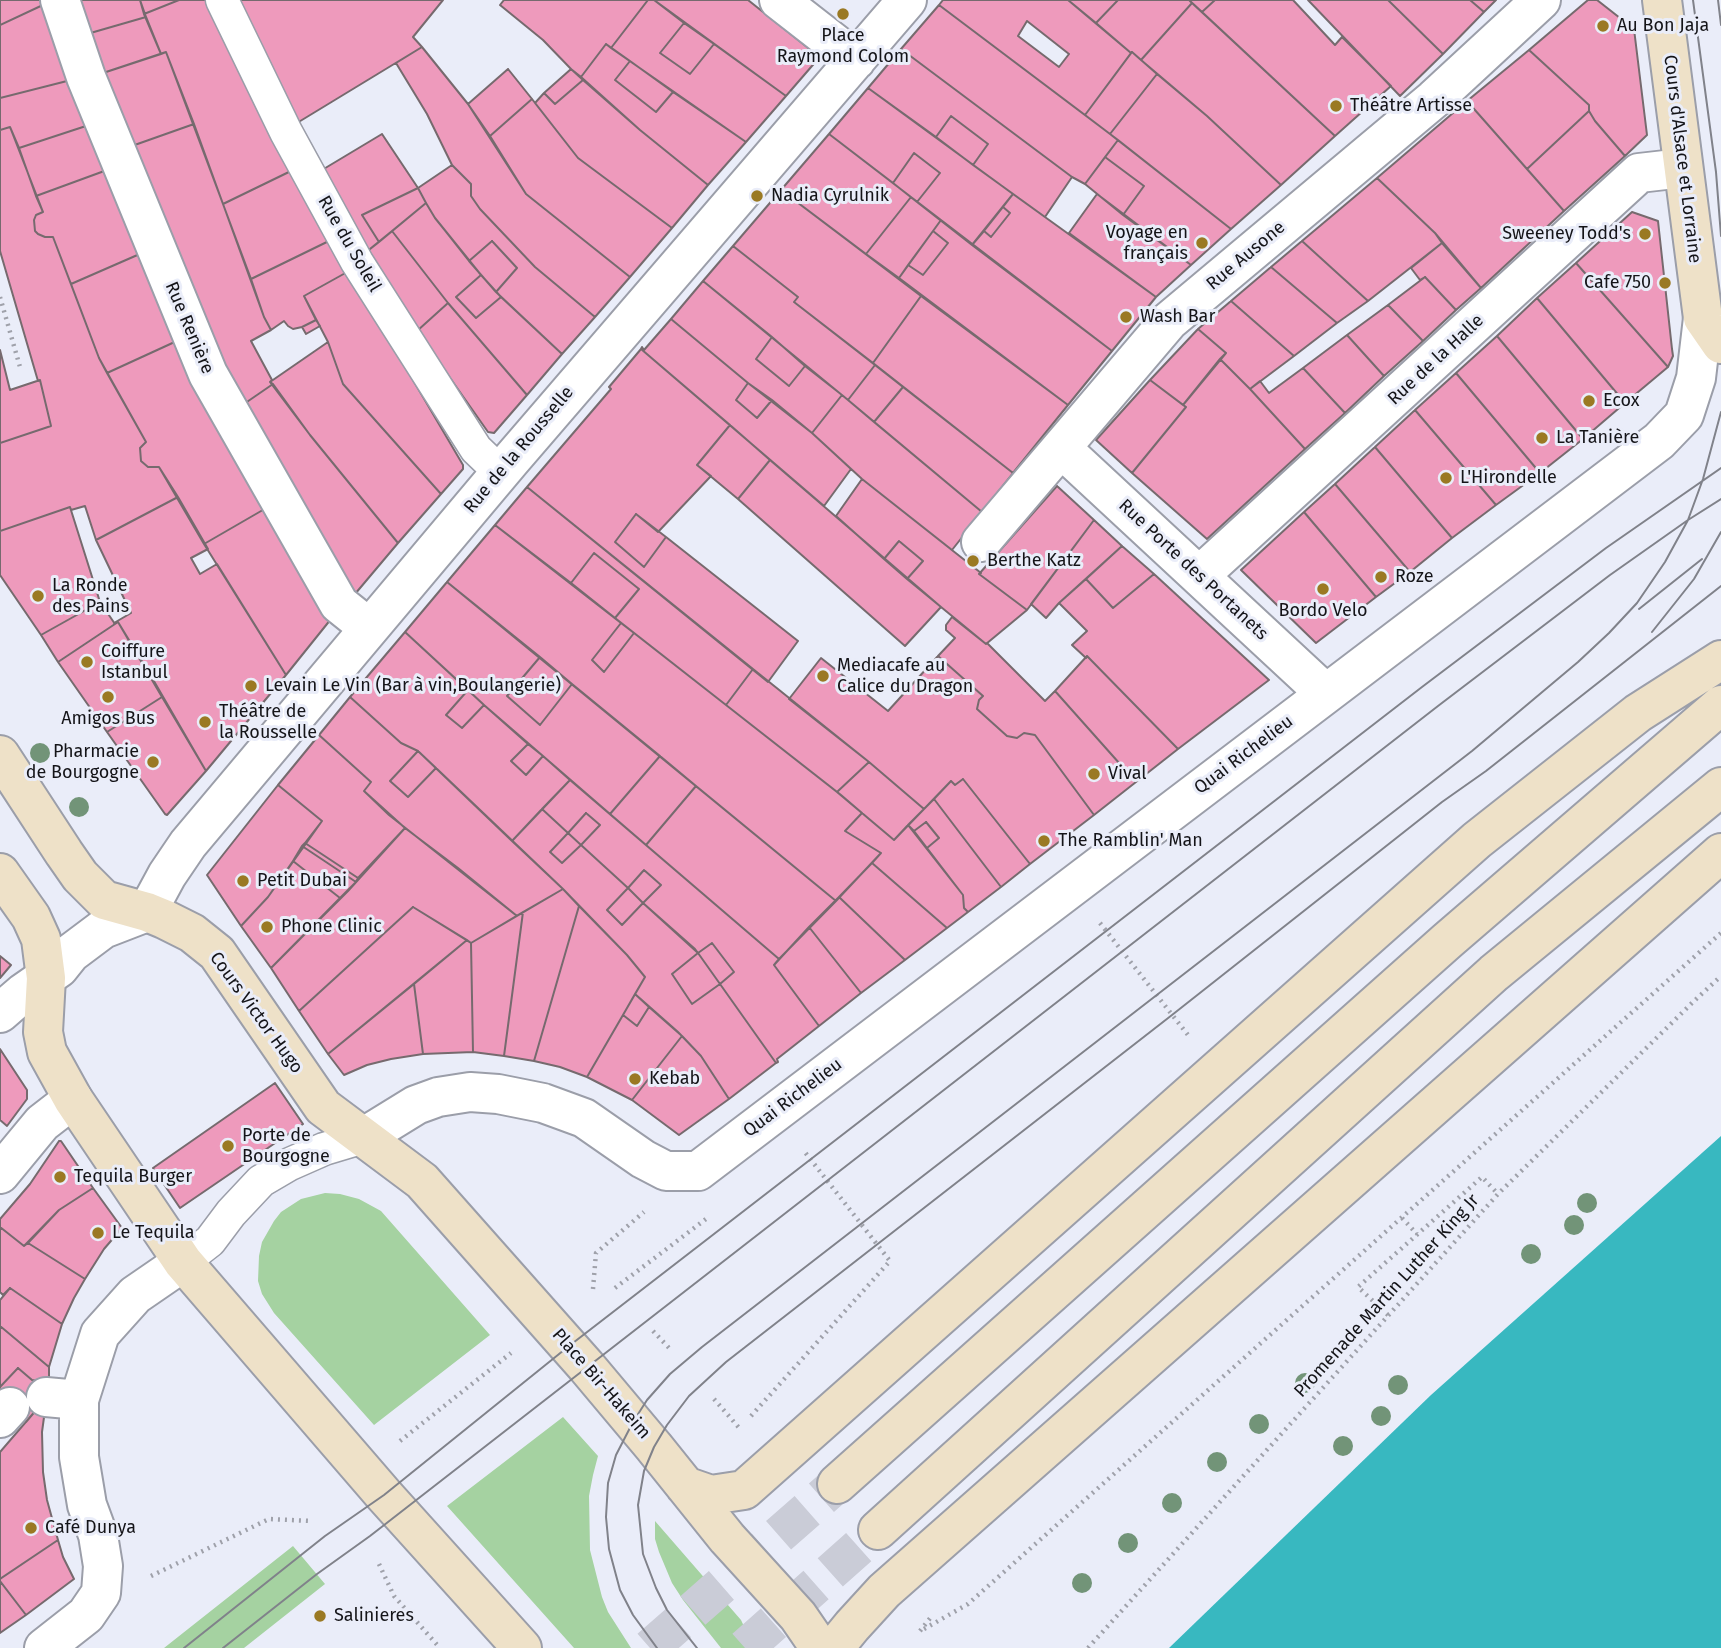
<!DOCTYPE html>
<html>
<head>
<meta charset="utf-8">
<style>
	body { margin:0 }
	canvas { display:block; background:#eaedf9 }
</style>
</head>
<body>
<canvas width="1721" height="1648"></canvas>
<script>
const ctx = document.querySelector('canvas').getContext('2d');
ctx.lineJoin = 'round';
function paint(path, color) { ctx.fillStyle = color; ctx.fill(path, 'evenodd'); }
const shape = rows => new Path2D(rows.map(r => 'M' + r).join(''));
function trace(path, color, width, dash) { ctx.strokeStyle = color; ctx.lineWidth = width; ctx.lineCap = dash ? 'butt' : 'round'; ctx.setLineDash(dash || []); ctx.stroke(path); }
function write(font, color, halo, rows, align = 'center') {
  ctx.font = font + ' "Fira Sans",sans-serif'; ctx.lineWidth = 6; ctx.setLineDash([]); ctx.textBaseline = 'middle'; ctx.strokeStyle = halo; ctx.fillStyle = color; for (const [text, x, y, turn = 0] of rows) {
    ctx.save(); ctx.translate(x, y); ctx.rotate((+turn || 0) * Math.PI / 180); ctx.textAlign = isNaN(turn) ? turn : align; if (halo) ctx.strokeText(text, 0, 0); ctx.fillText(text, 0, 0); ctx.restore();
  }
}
const green = shape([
	[325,1193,340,1194,359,1199,381,1211,490,1335,374,1425,274,1313,262,1294,258,1281,259,1256,262,1242,274,1221,281,1212,301,1199],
	[563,1417,598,1456,593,1475,589,1496,590,1550,602,1597,608,1612,631,1648,574,1648,447,1506],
	[655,1521,741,1620,749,1637,751,1648,721,1648,683,1600,672,1583,659,1552,655,1539],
	[293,1546,325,1584,244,1648,164,1648]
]);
const water = shape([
	[1721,1136,1721,1648,1169,1648,1431,1395]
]);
const building = shape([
	[0,0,44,0,45,4,0,25,0,0],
	[75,0,140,0,146,17,87,34,75,0],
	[140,0,179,0,144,14,140,0],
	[179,0,212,0,293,170,223,204,166,52,161,54,144,14,179,0],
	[236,0,443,0,413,37,422,47,297,123,236,0],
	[504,0,648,0,611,48,606,44,581,77,571,69,543,40,500,5,504,0],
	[648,0,654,0,684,23,660,53,690,74,714,44,786,96,746,142,611,48,648,0],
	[654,0,748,0,817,55,818,59,786,96,654,0],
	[943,0,1068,0,1131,53,1085,115,939,5,943,0],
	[1027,21,1069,54,1059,67,1018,36,1027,21],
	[1068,0,1118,0,1096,23,1068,0],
	[1118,0,1189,0,1192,3,1141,60,1132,52,1131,53,1096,23,1118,0],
	[1189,0,1215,0,1202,12,1189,0],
	[1215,0,1293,0,1335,45,1342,37,1391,86,1335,136,1202,12,1215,0],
	[1308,0,1388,0,1443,54,1400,96,1308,0],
	[1388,0,1470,0,1484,12,1443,54,1388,0],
	[1470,0,1496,0,1484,12,1470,0],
	[1588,0,1597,0,1634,29,1647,135,1625,156,1595,121,1589,111,1589,105,1529,50,1588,0],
	[1192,3,1335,136,1281,185,1207,116,1141,60,1192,3],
	[45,4,71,80,0,98,0,25,45,4],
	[939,5,1118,140,1085,184,1072,177,901,49,939,5],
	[146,17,161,54,100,74,87,34,146,17],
	[684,23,714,44,690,74,660,53,684,23],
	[606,44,630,61,615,80,656,112,673,92,746,142,708,185,640,130,581,77,606,44],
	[422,47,468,104,526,194,630,277,595,317,535,267,480,209,471,196,471,184,452,165,427,114,396,63,422,47],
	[901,49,1072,177,1045,217,973,165,988,144,951,116,936,137,868,88,901,49],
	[1529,50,1589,105,1589,111,1527,169,1467,101,1529,50],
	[166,52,194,124,129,147,100,74,166,52],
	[1132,52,1157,74,1110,134,1085,115,1132,52],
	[630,61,673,92,656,112,615,80,630,61],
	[508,69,532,99,490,136,468,104,508,69],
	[571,69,583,80,555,104,544,93,571,69],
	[1157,74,1207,116,1281,185,1231,229,1110,134,1157,74],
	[71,80,89,125,19,148,10,127,0,130,0,98,71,80],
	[583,80,640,130,708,185,672,228,578,158,535,103,544,93,555,104,583,80],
	[868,88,1013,194,972,245,917,202,940,173,914,153,893,183,829,134,868,88],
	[532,99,578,158,672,228,630,277,526,194,490,136,532,99],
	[1467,101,1564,211,1481,288,1435,233,1377,178,1467,101],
	[1589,111,1595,121,1625,156,1564,211,1527,169,1589,111],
	[951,116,988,144,973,165,936,137,951,116],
	[194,124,264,317,271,330,251,341,272,380,270,382,273,384,241,406,129,147,194,124],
	[89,125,107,170,36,196,19,148,89,125],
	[10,127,43,212,36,215,34,220,35,231,38,234,45,237,53,237,99,358,146,442,140,448,141,461,148,467,159,467,178,497,96,540,85,506,71,510,70,507,0,531,0,443,51,426,40,380,38,381,0,251,0,130,10,127],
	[382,134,418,188,362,215,379,242,365,253,322,170,382,134],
	[829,134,911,197,866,254,781,190,829,134],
	[1118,140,1231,229,1191,265,1123,215,1144,186,1105,157,1118,140],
	[914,153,940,173,917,202,893,183,914,153],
	[1105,157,1144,186,1123,215,1085,184,1105,157],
	[452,165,471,184,471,196,480,209,535,267,595,317,562,354,496,292,517,268,492,241,469,261,435,218,426,203,418,188,452,165],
	[107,170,142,253,71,284,53,237,45,237,38,234,35,231,34,220,36,215,43,212,36,196,107,170],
	[293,170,333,239,251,279,223,204,293,170],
	[1377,178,1435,233,1442,243,1368,301,1302,241,1377,178],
	[418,188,426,203,379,242,362,215,418,188],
	[781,190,921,296,873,363,794,302,798,297,733,246,781,190],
	[1013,194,1156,297,1112,351,972,245,984,231,991,237,1010,213,1003,207,1013,194],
	[1097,194,1191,265,1156,297,1069,233,1097,194],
	[911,197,941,220,899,278,866,254,911,197],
	[426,203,435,218,481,275,456,297,476,318,501,297,562,354,527,395,448,303,392,231,426,203],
	[1003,207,1010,213,991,237,984,231,1003,207],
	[1632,212,1658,221,1672,349,1673,356,1668,367,1576,263,1632,212],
	[941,220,1112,351,1068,405,899,278,908,265,923,275,948,243,933,231,941,220],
	[392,231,448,303,417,331,365,253,392,231],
	[933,231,948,243,923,275,908,265,933,231],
	[333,239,349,271,304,296,316,320,302,327,293,329,288,326,284,321,271,330,264,317,251,279,333,239],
	[492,241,517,268,496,292,469,261,492,241],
	[1302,241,1368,301,1337,323,1271,267,1302,241],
	[1442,243,1481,288,1456,310,1425,277,1420,280,1411,268,1442,243],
	[733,246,798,297,794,302,875,365,848,400,703,281,733,246],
	[142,253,179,340,107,373,99,358,71,284,142,253],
	[1576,263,1668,367,1625,403,1537,298,1576,263],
	[1271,267,1337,323,1294,356,1231,301,1271,267],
	[349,271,463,465,463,469,441,494,343,384,328,342,304,296,349,271],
	[481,275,501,297,476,318,456,297,481,275],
	[1425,277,1456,310,1423,341,1388,305,1425,277],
	[703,281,772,337,756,359,789,386,805,366,842,395,812,433,748,383,671,319,703,281],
	[921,296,1068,405,1013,473,873,363,921,296],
	[1537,298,1625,403,1583,439,1497,336,1537,298],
	[1231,301,1294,356,1250,389,1220,359,1226,353,1198,329,1231,301],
	[448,303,527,395,494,433,488,432,417,331,448,303],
	[1388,305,1423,341,1384,376,1347,335,1388,305],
	[671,319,748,383,736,400,757,418,772,400,812,433,851,469,824,506,641,349,642,347,644,350,671,319],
	[316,320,320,326,306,334,302,327,316,320],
	[1198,329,1226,353,1183,405,1150,380,1198,329],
	[1347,335,1384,376,1345,413,1303,368,1347,335],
	[1497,336,1583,439,1540,473,1456,373,1497,336],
	[772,337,805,366,789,386,756,359,772,337],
	[179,340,268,507,204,544,159,467,148,467,141,461,140,448,146,442,107,373,179,340],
	[328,342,343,384,441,494,398,543,310,435,270,382,328,342],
	[641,349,730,425,697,465,711,476,658,532,636,514,615,542,644,567,666,537,798,641,768,682,527,487,611,389,609,387,641,349],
	[0,350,10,390,40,380,51,426,0,443,0,350],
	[1220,359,1250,389,1305,449,1207,539,1132,473,1186,407,1183,405,1220,359],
	[875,365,903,387,874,422,848,400,875,365],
	[1303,368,1345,413,1305,449,1250,389,1260,381,1269,393,1303,368],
	[1456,373,1540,473,1496,505,1415,410,1456,373],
	[1150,380,1186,407,1132,473,1096,440,1150,380],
	[748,383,772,400,757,418,736,400,748,383],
	[273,384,310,435,398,543,355,594,241,406,273,384],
	[903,387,1013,473,982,512,874,422,903,387],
	[842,395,982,512,952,550,862,479,812,433,842,395],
	[1415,410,1496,505,1452,538,1375,447,1415,410],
	[730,425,770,460,738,499,697,465,730,425],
	[1375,447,1452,538,1410,572,1335,484,1375,447],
	[770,460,941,607,905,646,738,499,770,460],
	[862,479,981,573,979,574,1027,610,986,644,907,579,923,561,899,541,884,559,836,516,862,479],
	[1335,484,1410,572,1376,597,1304,512,1335,484],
	[1057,486,1094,520,1027,610,979,574,1057,486],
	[527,487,753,669,726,705,615,618,639,589,594,553,571,583,495,525,527,487],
	[178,497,208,549,191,558,200,574,217,564,286,675,206,771,151,676,118,622,115,624,114,623,131,613,96,540,178,497],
	[70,507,100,602,41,635,0,575,0,531,70,507],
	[268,507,331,619,286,675,204,544,268,507],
	[1304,512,1376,597,1316,643,1241,570,1304,512],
	[636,514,666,537,644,567,615,542,636,514],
	[1094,520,1122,546,1059,603,1046,618,1031,604,1094,520],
	[495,525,621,623,592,660,604,672,634,633,841,795,862,813,845,831,881,853,836,901,447,582,495,525],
	[899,541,923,561,907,579,884,559,899,541],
	[1122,546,1154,574,1113,608,1086,579,1122,546],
	[594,553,639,589,615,618,571,583,594,553],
	[1154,574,1269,680,1178,749,1087,656,1086,658,1072,645,1087,631,1059,603,1086,579,1113,608,1154,574],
	[447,582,540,657,507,696,540,725,572,684,660,756,610,814,484,705,405,632,447,582],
	[100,602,115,624,58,662,41,635,100,602],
	[952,617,986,644,987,643,1045,701,1055,691,1136,782,1094,815,1035,735,1024,733,1017,738,1007,736,977,709,979,700,983,696,938,656,955,638,946,630,946,625,952,617],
	[118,622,162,697,107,732,58,662,118,622],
	[621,623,634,633,604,672,592,660,621,623],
	[405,632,468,690,446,715,462,728,484,705,528,744,511,761,526,775,543,756,570,780,512,841,418,751,401,743,350,697,405,632],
	[938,656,983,696,979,700,977,709,1007,736,1017,738,1024,733,1035,735,1094,815,1030,864,963,779,955,785,951,781,924,809,869,762,789,699,821,658,888,711,938,656],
	[1087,656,1178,749,1136,782,1055,691,1087,656],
	[540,657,572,684,540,725,507,696,540,657],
	[753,669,869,762,837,792,726,705,753,669],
	[468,690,484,705,462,728,446,715,468,690],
	[162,697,206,771,167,815,165,814,107,732,162,697],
	[350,697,401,743,418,751,390,781,408,797,436,768,563,889,517,916,389,815,364,791,371,782,319,735,350,697],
	[319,735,371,782,364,791,405,828,358,878,305,843,322,821,278,785,319,735],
	[528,744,543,756,526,775,511,761,528,744],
	[418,751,436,768,408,797,390,781,418,751],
	[660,756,696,786,646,845,610,814,660,756],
	[869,762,924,809,894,840,837,792,869,762],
	[963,779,1030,864,1001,887,934,799,951,781,955,785,963,779],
	[570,780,779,959,774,965,819,1026,777,1059,778,1062,776,1063,720,984,734,972,712,943,698,953,643,903,661,885,644,870,628,888,581,845,600,825,586,813,568,833,542,809,570,780],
	[278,785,322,821,268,897,241,926,207,875,278,785],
	[696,786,836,901,779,959,646,845,696,786],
	[934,799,1001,887,968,912,964,908,963,895,927,848,939,838,926,822,914,831,908,825,934,799],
	[542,809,568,833,550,852,562,863,581,845,628,888,607,910,622,925,643,903,695,949,698,953,672,974,692,1004,720,984,776,1063,729,1099,701,1056,678,1032,635,994,645,977,627,955,563,889,512,841,542,809],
	[586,813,600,825,581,845,568,833,586,813],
	[862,813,894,840,908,825,963,895,964,908,968,912,947,928,872,863,881,853,845,831,862,813],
	[926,822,939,838,927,848,914,831,926,822],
	[405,828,458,868,517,916,471,943,413,907,299,1011,271,968,348,891,405,828],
	[568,833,581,845,562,863,550,852,568,833],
	[305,843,358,878,356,882,302,846,305,843],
	[302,846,356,882,340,898,293,861,302,846],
	[293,861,340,898,271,968,241,926,268,897,293,861],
	[872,863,947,928,905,960,839,897,872,863],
	[644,870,661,885,643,903,628,888,644,870],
	[628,888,643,903,622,925,607,910,628,888],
	[563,889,579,906,534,1061,504,1056,523,912,563,889],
	[839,897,905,960,861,993,809,927,839,897],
	[579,906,627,955,645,977,587,1077,560,1067,534,1061,579,906],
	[413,907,467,940,328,1054,299,1011,413,907],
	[523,912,504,1056,473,1052,471,943,523,912],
	[809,927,861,993,819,1026,774,965,809,927],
	[467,940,471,943,473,1052,423,1054,414,984,467,940],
	[712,943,734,972,720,984,698,953,712,943],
	[698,953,720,984,692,1004,672,974,698,953],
	[0,956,11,965,0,978,0,956],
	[414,984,423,1054,391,1059,367,1065,344,1075,328,1054,414,984],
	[635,994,649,1007,637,1026,623,1015,635,994],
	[649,1007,682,1036,632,1100,587,1077,623,1015,637,1026,649,1007],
	[682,1036,701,1056,729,1099,679,1135,632,1100,682,1036],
	[0,1049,27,1090,27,1099,7,1126,0,1120,0,1049],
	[275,1083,303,1124,180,1208,153,1168,275,1083],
	[59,1141,61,1141,93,1188,59,1210,24,1246,0,1227,0,1219,30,1184,59,1141],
	[93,1188,122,1228,104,1249,85,1279,28,1243,59,1210,93,1188],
	[0,1227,24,1246,28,1243,85,1279,74,1298,62,1324,10,1288,3,1295,0,1292,0,1227],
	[10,1288,62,1324,49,1367,0,1326,0,1300,10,1288],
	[0,1326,49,1367,49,1383,32,1380,18,1368,0,1387,0,1326],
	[18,1368,32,1380,49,1383,37,1409,26,1422,0,1398,0,1387,18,1368],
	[37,1409,45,1410,42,1432,43,1472,47,1500,58,1540,0,1579,0,1452,37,1409],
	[58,1540,63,1557,74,1579,26,1615,0,1581,0,1579,58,1540],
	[0,1581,26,1615,0,1633,0,1581]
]);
const secondaryTunnel = shape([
	[650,1648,837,1484],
	[745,1648,878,1530]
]);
const path = shape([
	[0,297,20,367],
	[1100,923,1188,1035],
	[1402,1218,1417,1234],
	[615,1288,706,1219],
	[593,1289,596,1253,644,1212],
	[1388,1315,1358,1287,1482,1177,1498,1194],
	[653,1331,672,1351],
	[714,1399,741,1430],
	[751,1416,890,1261,804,1151],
	[400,1441,511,1353],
	[379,1564,394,1596,440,1648],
	[151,1576,269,1519,311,1521],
	[924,1629,968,1604,1721,933],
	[920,1631,931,1617],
	[1088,1648,1498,1194,1693,1002,1721,976]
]);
const lane = shape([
	[222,0,286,132,357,262,476,449,500,472],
	[183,1262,210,1241,231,1213,261,1181,290,1164,324,1149,364,1137]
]);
const street = shape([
	[60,0,86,77,208,374,339,604,369,628],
	[779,0,856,60],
	[1061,448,1325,693],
	[981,542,1169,321,1434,99,1541,0],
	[1199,576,1639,173,1683,168],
	[0,1013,23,993,59,968,71,953,103,929,147,912,167,875,188,844,511,460,907,0],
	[364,1137,416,1105,438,1097,470,1092,498,1094,543,1103,584,1118,643,1159,666,1171,698,1171,1659,441,1684,415,1696,378,1703,318],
	[0,1174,42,1123,73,1099],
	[46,1397,79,1400],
	[0,1418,10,1407],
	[44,1648,86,1615,101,1593,103,1566,98,1535,87,1505,79,1457,79,1400,100,1334,135,1295,183,1262]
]);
const secondary = shape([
	[1662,0,1703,318,1721,344],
	[0,755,64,853,80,876,104,900,147,912,164,919,192,933,217,953,323,1107,422,1181,586,1366,654,1447,727,1538,798,1616,820,1648],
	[0,873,31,917,41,939,46,978,43,1032,47,1052,73,1099,183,1262,384,1495,522,1648],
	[837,1484,1447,941,1721,705],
	[685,1486,711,1495,744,1490,1477,840,1638,713,1721,660],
	[878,1530,1494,973,1721,787],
	[834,1648,852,1626,884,1591,1721,853]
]);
const tram = shape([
	[1693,0,1716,172,1721,236],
	[1718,0,1721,25],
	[1639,609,1702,559],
	[1652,632,1694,579,1721,532],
	[184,1648,325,1536,384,1495,569,1346,1422,687,1606,548,1721,468],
	[223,1648,317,1574,370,1536,1438,706,1610,575,1688,520,1721,499],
	[657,1648,633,1615,620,1590,609,1549,606,1517,608,1483,616,1455,633,1422,647,1400,670,1374,702,1347,1472,751,1578,662,1609,633,1637,603,1665,562,1688,520,1703,479,1721,412],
	[697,1648,667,1610,656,1588,643,1554,638,1505,644,1471,654,1447,667,1425,689,1396,726,1362,1172,1015,1442,802,1486,771,1721,586]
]);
const trees = [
	[40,753],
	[79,807],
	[1587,1203],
	[1574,1225],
	[1531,1254],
	[1305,1383],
	[1398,1385],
	[1381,1416],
	[1259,1424],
	[1343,1446],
	[1217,1462],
	[1172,1503],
	[1128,1543],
	[1082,1583]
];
const markers = [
	[843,14,7,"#9a7923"],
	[1603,26,7,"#9a7923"],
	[1336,106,7,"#9a7923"],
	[757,196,7,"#9a7923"],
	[1645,234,7,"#9a7923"],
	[1202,243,7,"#9a7923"],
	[1665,283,7,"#9a7923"],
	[1126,317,7,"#9a7923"],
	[1589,401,7,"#9a7923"],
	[1542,438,7,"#9a7923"],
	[1446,478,7,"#9a7923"],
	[973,561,7,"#9a7923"],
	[1381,577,7,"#9a7923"],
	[1323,589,7,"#9a7923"],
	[38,596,7,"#9a7923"],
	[87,662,7,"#9a7923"],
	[823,676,7,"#9a7923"],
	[251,686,7,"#9a7923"],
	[108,697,7,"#9a7923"],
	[205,722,7,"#9a7923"],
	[153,762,7,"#9a7923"],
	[1094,774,7,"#9a7923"],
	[1044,841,7,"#9a7923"],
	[243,881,7,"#9a7923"],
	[267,927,7,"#9a7923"],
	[635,1079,7,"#9a7923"],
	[228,1146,7,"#9a7923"],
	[60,1177,7,"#9a7923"],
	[98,1233,7,"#9a7923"],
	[31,1528,7,"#9a7923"],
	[320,1616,7,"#9a7923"]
];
const poiNames = [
	["Au Bon Jaja",1617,26],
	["Place",843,36,"center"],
	["Raymond Colom",843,57,"center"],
	["Théâtre Artisse",1350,106],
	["Nadia Cyrulnik",771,196],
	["Voyage en",1188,233,"right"],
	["français",1188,254,"right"],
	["Sweeney Todd's",1631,234,"right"],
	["Cafe 750",1651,283,"right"],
	["Wash Bar",1140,317],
	["Ecox",1603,401],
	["La Tanière",1556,438],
	["L'Hirondelle",1460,478],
	["Berthe Katz",987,561],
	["Roze",1395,577],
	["La Ronde",52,586],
	["des Pains",52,607],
	["Bordo Velo",1323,611,"center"],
	["Coiffure",101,652],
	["Istanbul",101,673],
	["Mediacafe au",837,666],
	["Calice du Dragon",837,687],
	["Levain Le Vin (Bar à vin,Boulangerie)",265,686],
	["Théâtre de",219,712],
	["la Rousselle",219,733],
	["Amigos Bus",108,719,"center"],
	["Pharmacie",139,752,"right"],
	["de Bourgogne",139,773,"right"],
	["Vival",1108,774],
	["The Ramblin' Man",1058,841],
	["Petit Dubai",257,881],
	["Phone Clinic",281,927],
	["Kebab",649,1079],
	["Porte de",242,1136],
	["Bourgogne",242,1157],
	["Tequila Burger",74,1177],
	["Le Tequila",112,1233],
	["Café Dunya",45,1528],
	["Salinieres",334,1616]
];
const streetNames = [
	["Cours d'Alsace et Lorraine",1682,159,83],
	["Rue du Soleil",349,244,60],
	["Rue Ausone",1246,256,-40],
	["Rue Renière",189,328,67],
	["Rue de la Halle",1436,360,-43],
	["Rue de la Rousselle",519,450,-50],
	["Rue Porte des Portanets",1193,570,43],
	["Quai Richelieu",1244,755,-37],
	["Cours Victor Hugo",256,1013,54],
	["Quai Richelieu",793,1098,-37],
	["Promenade Martin Luther King Jr",1387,1296,-48],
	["Place Bir-Hakeim",601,1384,49]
];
paint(green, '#a5d2a1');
paint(water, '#38b8c0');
paint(building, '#ee9abc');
trace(building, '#766a6e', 2);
trace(secondaryTunnel, '#caccd7', 38, [38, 19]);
trace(lane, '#9b9ea9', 35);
trace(street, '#9b9ea9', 42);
trace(secondary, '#9b9ea9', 42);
trace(path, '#9fa1aa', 4.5, [2, 5]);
trace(lane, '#fff', 32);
trace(street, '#fff', 38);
trace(secondary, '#eee1c8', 38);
trace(tram, '#80828a', 2);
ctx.fillStyle = '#729478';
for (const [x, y] of trees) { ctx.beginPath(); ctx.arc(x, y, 10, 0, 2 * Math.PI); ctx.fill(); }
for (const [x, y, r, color] of markers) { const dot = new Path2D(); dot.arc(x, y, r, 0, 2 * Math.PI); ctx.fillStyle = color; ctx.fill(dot); trace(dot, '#eaedf9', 2.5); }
write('18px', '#141418', '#eaedf9', poiNames, 'left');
write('18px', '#141418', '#eaedf9', streetNames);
</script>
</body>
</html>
